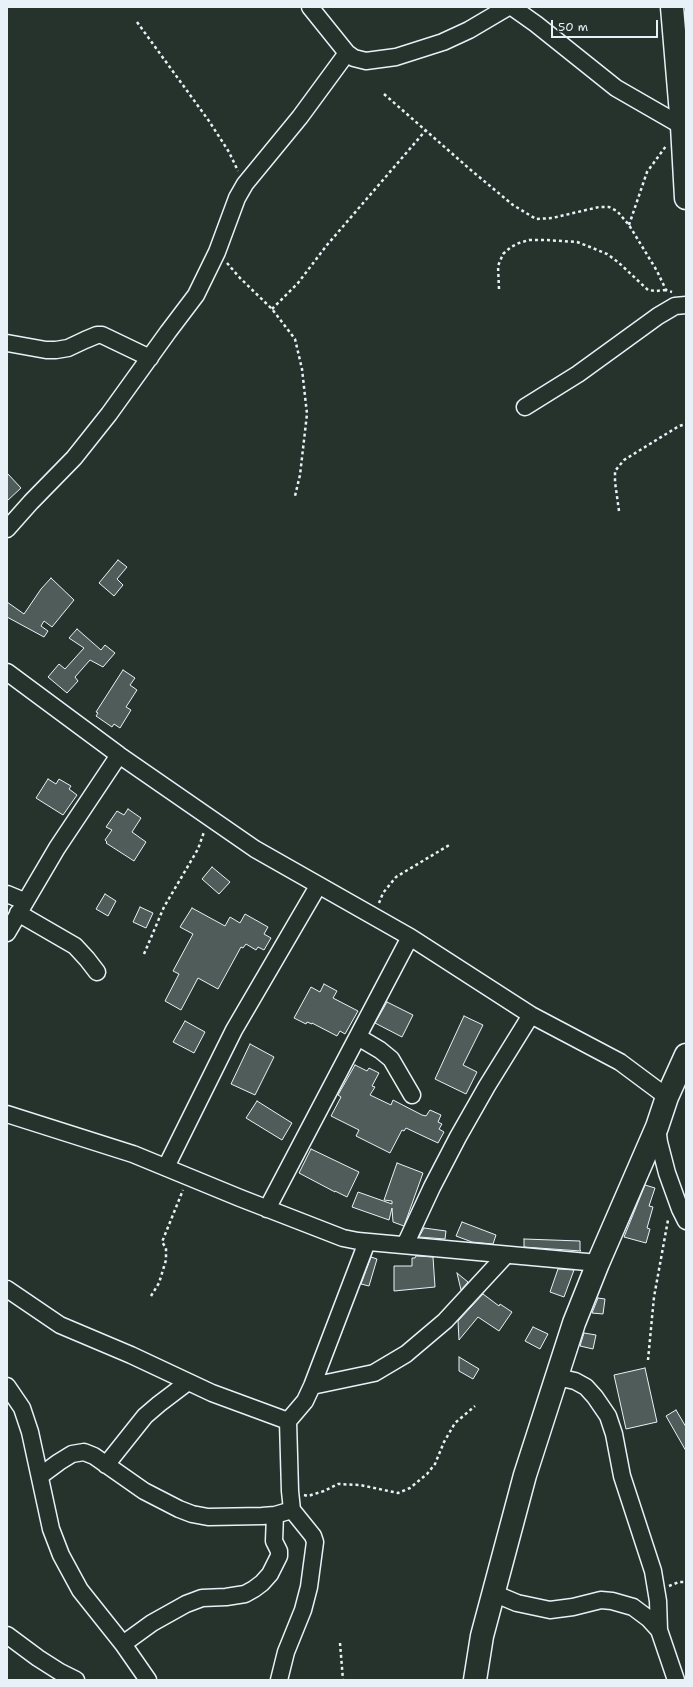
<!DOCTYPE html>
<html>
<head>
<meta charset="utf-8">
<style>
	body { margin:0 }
	#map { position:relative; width:693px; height:1687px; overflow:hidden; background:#26332d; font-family:"Shantell Sans",sans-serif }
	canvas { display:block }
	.frame { position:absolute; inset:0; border:8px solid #e8f1f8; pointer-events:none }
	.scale { position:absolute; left:551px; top:20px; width:107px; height:18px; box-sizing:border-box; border:2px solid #e8f1f8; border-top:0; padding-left:5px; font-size:12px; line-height:14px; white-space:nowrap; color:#e8f1f8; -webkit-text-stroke:3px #26332d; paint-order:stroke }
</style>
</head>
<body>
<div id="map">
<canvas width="693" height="1687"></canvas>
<div class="frame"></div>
<div class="scale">50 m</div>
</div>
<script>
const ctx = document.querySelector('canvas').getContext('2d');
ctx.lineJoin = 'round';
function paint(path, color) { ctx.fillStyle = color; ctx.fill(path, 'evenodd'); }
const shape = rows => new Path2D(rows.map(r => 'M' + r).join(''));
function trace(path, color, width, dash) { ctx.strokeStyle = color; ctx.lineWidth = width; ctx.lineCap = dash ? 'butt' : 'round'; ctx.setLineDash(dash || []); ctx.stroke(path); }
const building = shape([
	[7,473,21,488,7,501,7,473],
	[118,560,127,567,117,579,123,585,114,596,99,583,118,560],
	[51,578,74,600,52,627,44,621,41,626,48,631,44,637,7,617,7,602,24,614,41,589,51,578],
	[77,629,101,650,105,645,115,653,103,667,90,660,75,677,78,681,67,693,48,677,59,664,65,669,84,648,69,638,77,629],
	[123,670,135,678,130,685,137,690,126,707,131,710,120,728,114,724,112,727,96,716,98,713,96,712,123,670],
	[48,779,56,784,59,779,71,786,69,789,77,795,63,815,36,798,48,779],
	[128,809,141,818,132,832,146,842,134,861,106,843,107,842,105,840,112,830,106,827,117,811,124,815,128,809],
	[212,867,230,882,219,894,202,879,212,867],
	[105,894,116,901,108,916,96,909,105,894],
	[140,907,153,913,146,928,133,922,140,907],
	[192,908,225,926,230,917,240,923,245,914,268,927,264,934,271,938,264,950,258,947,256,950,246,944,243,948,241,947,218,989,198,978,181,1010,165,1001,179,974,173,971,193,934,180,927,192,908],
	[324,984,337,991,333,998,358,1011,345,1034,340,1031,337,1036,312,1023,312,1024,307,1022,306,1024,294,1018,311,987,320,992,324,984],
	[387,1002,413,1015,402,1037,375,1023,387,1002],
	[464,1016,483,1025,463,1065,477,1072,466,1094,435,1079,464,1016],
	[185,1021,205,1032,194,1053,173,1042,185,1021],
	[250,1044,274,1057,255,1095,231,1084,250,1044],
	[355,1065,367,1071,369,1068,379,1073,372,1086,375,1087,370,1095,391,1105,393,1100,422,1115,426,1116,430,1110,441,1115,438,1122,442,1124,439,1129,444,1132,438,1143,406,1128,404,1131,402,1130,390,1153,356,1136,359,1130,331,1116,341,1097,338,1095,355,1065],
	[257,1101,292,1123,282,1140,246,1118,257,1101],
	[311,1149,359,1172,347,1197,335,1191,335,1192,299,1173,311,1149],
	[397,1163,423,1173,404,1226,393,1222,392,1208,389,1220,352,1207,358,1192,392,1204,392,1201,384,1200,397,1163],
	[645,1185,655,1188,649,1206,653,1207,647,1228,650,1229,646,1243,624,1237,645,1185],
	[462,1222,496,1235,493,1244,472,1242,456,1236,462,1222],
	[424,1228,446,1231,445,1239,419,1237,424,1228],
	[524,1239,580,1241,580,1250,581,1251,524,1247,524,1239],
	[416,1256,433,1257,435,1287,394,1291,394,1266,412,1266,412,1258,415,1258,416,1256],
	[371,1257,377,1259,369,1286,361,1284,371,1257],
	[558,1269,574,1270,564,1297,550,1292,558,1269],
	[457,1273,468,1282,461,1290,457,1273],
	[483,1294,499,1306,500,1304,512,1312,499,1331,478,1317,459,1340,458,1321,483,1294],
	[598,1298,605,1299,603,1314,592,1313,598,1298],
	[533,1327,548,1334,540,1349,525,1341,533,1327],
	[584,1333,596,1335,593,1349,580,1346,584,1333],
	[459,1357,479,1369,473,1379,459,1371,459,1357],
	[645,1368,657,1422,626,1429,614,1375,645,1368],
	[676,1410,686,1427,686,1451,666,1416,676,1410]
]);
const path = shape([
	[137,22,209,121,229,152,238,171],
	[384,94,472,171,513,205,536,219,552,218,599,207,609,207,617,211,629,225,657,271,666,290,672,292],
	[629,225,647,172,666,146],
	[227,263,240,278,272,309,295,339,302,369,307,414,300,475,295,496],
	[499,289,498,266,503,254,511,247,519,243,529,240,546,240,577,242,590,247,607,254,618,262,648,290,656,291,666,290],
	[272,309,298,283,327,245,426,130],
	[619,511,615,482,615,471,624,460,679,426,686,424],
	[379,903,383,893,396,877,451,844],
	[144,954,164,907,198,849,204,832],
	[151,1296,159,1283,166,1260,166,1248,162,1242,183,1190],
	[648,1360,654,1297,668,1220],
	[304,1495,308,1496,324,1491,338,1484,360,1485,398,1493,410,1488,427,1474,435,1464,444,1442,455,1423,475,1406],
	[669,1586,679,1582,686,1582],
	[340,1643,343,1680]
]);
const street = shape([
	[310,7,347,53,354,58,366,61,396,57,443,42,469,30,508,7],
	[512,7,536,24,616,88,682,126],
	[7,343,46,350,56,350,68,348,85,340,97,335,102,335,150,358],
	[525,407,578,374,658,316,675,306,686,305],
	[7,529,31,502,74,458,109,414,168,332,196,295,217,252,237,198,245,184,300,117,347,53],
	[7,672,119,755,255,849,410,937,531,1015,620,1062,667,1097],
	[7,894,24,901],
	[18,913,75,946,87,959,97,972],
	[7,933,57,848,119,755],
	[358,1037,380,1050,391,1059,412,1095],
	[7,1114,133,1154,240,1198,343,1238,358,1241,598,1263],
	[657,1127,659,1142,667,1173,680,1209,686,1221],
	[166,1167,234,1030,318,886],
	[267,1209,410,937],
	[405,1245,432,1187,458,1137,487,1086,531,1015],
	[7,1289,60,1325,131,1355,212,1393,288,1421],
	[557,1377,575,1381,586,1387,595,1397,608,1416,614,1434,622,1476,653,1571,658,1601,659,1630],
	[7,1386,22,1408,30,1432,51,1529,61,1555,80,1590,123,1644,148,1680],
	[312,1386,374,1373,406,1354,445,1321,506,1255],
	[106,1465,145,1416,159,1404,188,1382],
	[40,1476,59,1462,72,1454,84,1452,94,1456,144,1491,179,1509,192,1514,208,1517,262,1516,275,1515,292,1510],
	[493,1593,517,1603,550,1610,573,1607,601,1600,612,1601,633,1607,649,1619,659,1630,676,1680],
	[7,1635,38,1658,60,1672,76,1680],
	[123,1644,152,1623,186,1604,202,1598,226,1597,245,1594,254,1589,262,1583,270,1574,279,1556,279,1551,274,1541,275,1515],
	[279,1680,286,1652,303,1610,309,1587,315,1542,313,1536,292,1510,290,1491,288,1421,305,1401,312,1386,367,1242]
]);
const secondary = shape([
	[672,7,682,126,686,198],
	[475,1680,482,1636,525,1475,574,1323,598,1263,657,1127,667,1097,686,1055]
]);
paint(building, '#505c59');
trace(building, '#e8f1f8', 1);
trace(street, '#e8f1f8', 19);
trace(secondary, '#e8f1f8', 25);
trace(path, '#e8f1f8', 2.5, [3, 3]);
trace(street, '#26332d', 16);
trace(secondary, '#26332d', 22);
</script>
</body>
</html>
